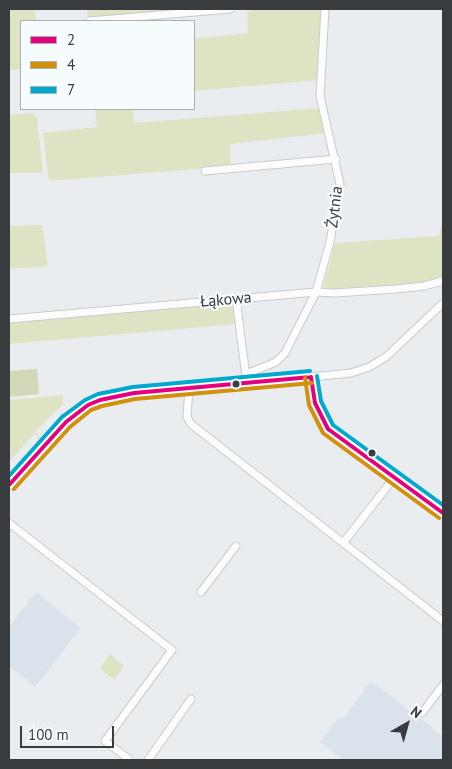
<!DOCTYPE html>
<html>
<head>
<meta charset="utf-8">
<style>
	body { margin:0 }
	#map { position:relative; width:452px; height:769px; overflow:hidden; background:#eaedf0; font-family:"PT Sans",sans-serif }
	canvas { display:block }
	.frame { position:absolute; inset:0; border:10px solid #393c3e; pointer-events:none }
	.legend { position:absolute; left:20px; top:20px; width:175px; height:90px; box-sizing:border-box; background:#f6fbfe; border:1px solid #aaafb1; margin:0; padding:6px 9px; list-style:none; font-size:15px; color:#393c3e }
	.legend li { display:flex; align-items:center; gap:10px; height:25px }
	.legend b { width:25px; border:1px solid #aaafb1 }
	.north { position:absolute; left:382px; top:699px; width:50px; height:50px; -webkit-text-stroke:4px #f6fbfe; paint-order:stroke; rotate:38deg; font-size:14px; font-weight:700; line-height:20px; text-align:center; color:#393c3e }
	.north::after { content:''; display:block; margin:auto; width:18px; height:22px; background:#393c3e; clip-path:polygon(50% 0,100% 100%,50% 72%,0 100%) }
	.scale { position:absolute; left:20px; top:726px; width:94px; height:22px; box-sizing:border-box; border:2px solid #393c3e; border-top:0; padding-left:6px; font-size:15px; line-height:18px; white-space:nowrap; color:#393c3e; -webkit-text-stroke:4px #f6fbfe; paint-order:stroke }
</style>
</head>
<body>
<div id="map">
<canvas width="452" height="769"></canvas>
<div class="frame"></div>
<ul class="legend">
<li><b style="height:6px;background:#e5007d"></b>2</li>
<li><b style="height:6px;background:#d1910c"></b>4</li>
<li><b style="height:6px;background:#00a9ce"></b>7</li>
</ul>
<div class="north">N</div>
<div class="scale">100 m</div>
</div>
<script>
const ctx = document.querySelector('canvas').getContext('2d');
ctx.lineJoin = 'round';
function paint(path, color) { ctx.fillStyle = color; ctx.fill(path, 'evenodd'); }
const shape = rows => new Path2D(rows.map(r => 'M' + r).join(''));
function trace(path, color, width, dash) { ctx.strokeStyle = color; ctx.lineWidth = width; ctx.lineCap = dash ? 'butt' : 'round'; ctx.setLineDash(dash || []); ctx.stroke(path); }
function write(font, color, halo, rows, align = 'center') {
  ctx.font = font + ' "PT Sans",sans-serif'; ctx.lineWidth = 4.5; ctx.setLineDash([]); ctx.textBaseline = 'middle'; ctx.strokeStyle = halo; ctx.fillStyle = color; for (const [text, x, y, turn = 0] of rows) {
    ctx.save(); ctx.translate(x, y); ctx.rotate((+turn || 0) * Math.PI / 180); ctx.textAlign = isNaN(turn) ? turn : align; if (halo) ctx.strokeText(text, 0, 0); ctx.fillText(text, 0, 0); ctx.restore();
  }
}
const built = shape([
	[36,592,81,628,35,687,9,666,9,627],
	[371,681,443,736,443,760,344,760,320,742,339,717,343,719]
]);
const green = shape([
	[9,9,35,9,36,21,21,21,21,69,9,70],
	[87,9,211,9,88,19],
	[266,9,321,9,317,80,194,91,194,39,248,33,247,11],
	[320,108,327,133,230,144,231,166,49,181,43,133,97,127,95,109,133,109,134,123],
	[33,113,37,118,43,173,9,173,9,115],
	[443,218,443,278,422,284,329,291,323,288,335,243,439,236],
	[42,225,48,266,9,269,9,226],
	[226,301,231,305,236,324,9,344,9,321],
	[63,395,63,404,35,432,44,441,39,438,35,442,38,437,34,434,9,462,9,400],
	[110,654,124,666,114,680,100,668]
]);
const forest = shape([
	[37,369,39,394,9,397,9,371]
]);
const minor = shape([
	[89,21,230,9],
	[205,171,336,159],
	[236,298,246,377],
	[9,319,316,292,335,293,396,289,424,286,443,281],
	[246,374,276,362,285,353,316,292,330,242,340,184,320,96,325,9],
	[311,377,351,373,369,367,386,357,443,303],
	[189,388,187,417,191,424,443,621],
	[9,523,172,650,105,741,130,760],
	[343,543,394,478],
	[201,592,236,546],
	[422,713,443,685],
	[148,760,191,699]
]);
const tertiary = shape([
	[9,485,66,422,88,405,100,400,134,393,311,377,315,403,328,429,443,513]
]);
const bus1 = shape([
	[311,377,315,403,328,429,443,513],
	[9,485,66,422,88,405,100,400,134,393,311,377]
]);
const bus2 = shape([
	[305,378,309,405,323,433,439,518],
	[14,489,70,427,91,410,102,406,135,399,312,383]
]);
const bus3 = shape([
	[317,376,321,401,333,425,443,505],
	[9,476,62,417,85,400,98,394,133,387,310,371]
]);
const markers = [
	[236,384,4.5,"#393c3e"],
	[372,453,4.5,"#393c3e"]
];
const streetNames = [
	["Żytnia",335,207,-83],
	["Łąkowa",226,300,-5]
];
paint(built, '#dae3eb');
paint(green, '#dee3c3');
paint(forest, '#d2d7b7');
trace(minor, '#c8cbce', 9);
trace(tertiary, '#c8cbce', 11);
trace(minor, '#fcfcfd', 7);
trace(tertiary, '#fcfcfd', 9);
trace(bus1, '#e5007d', 4);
trace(bus2, '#d1910c', 4);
trace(bus3, '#00a9ce', 4);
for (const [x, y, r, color] of markers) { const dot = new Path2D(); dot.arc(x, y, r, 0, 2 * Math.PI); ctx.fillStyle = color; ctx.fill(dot); trace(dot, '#f6fbfe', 2); }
write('16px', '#393c3e', '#f6fbfe', streetNames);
</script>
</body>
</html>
